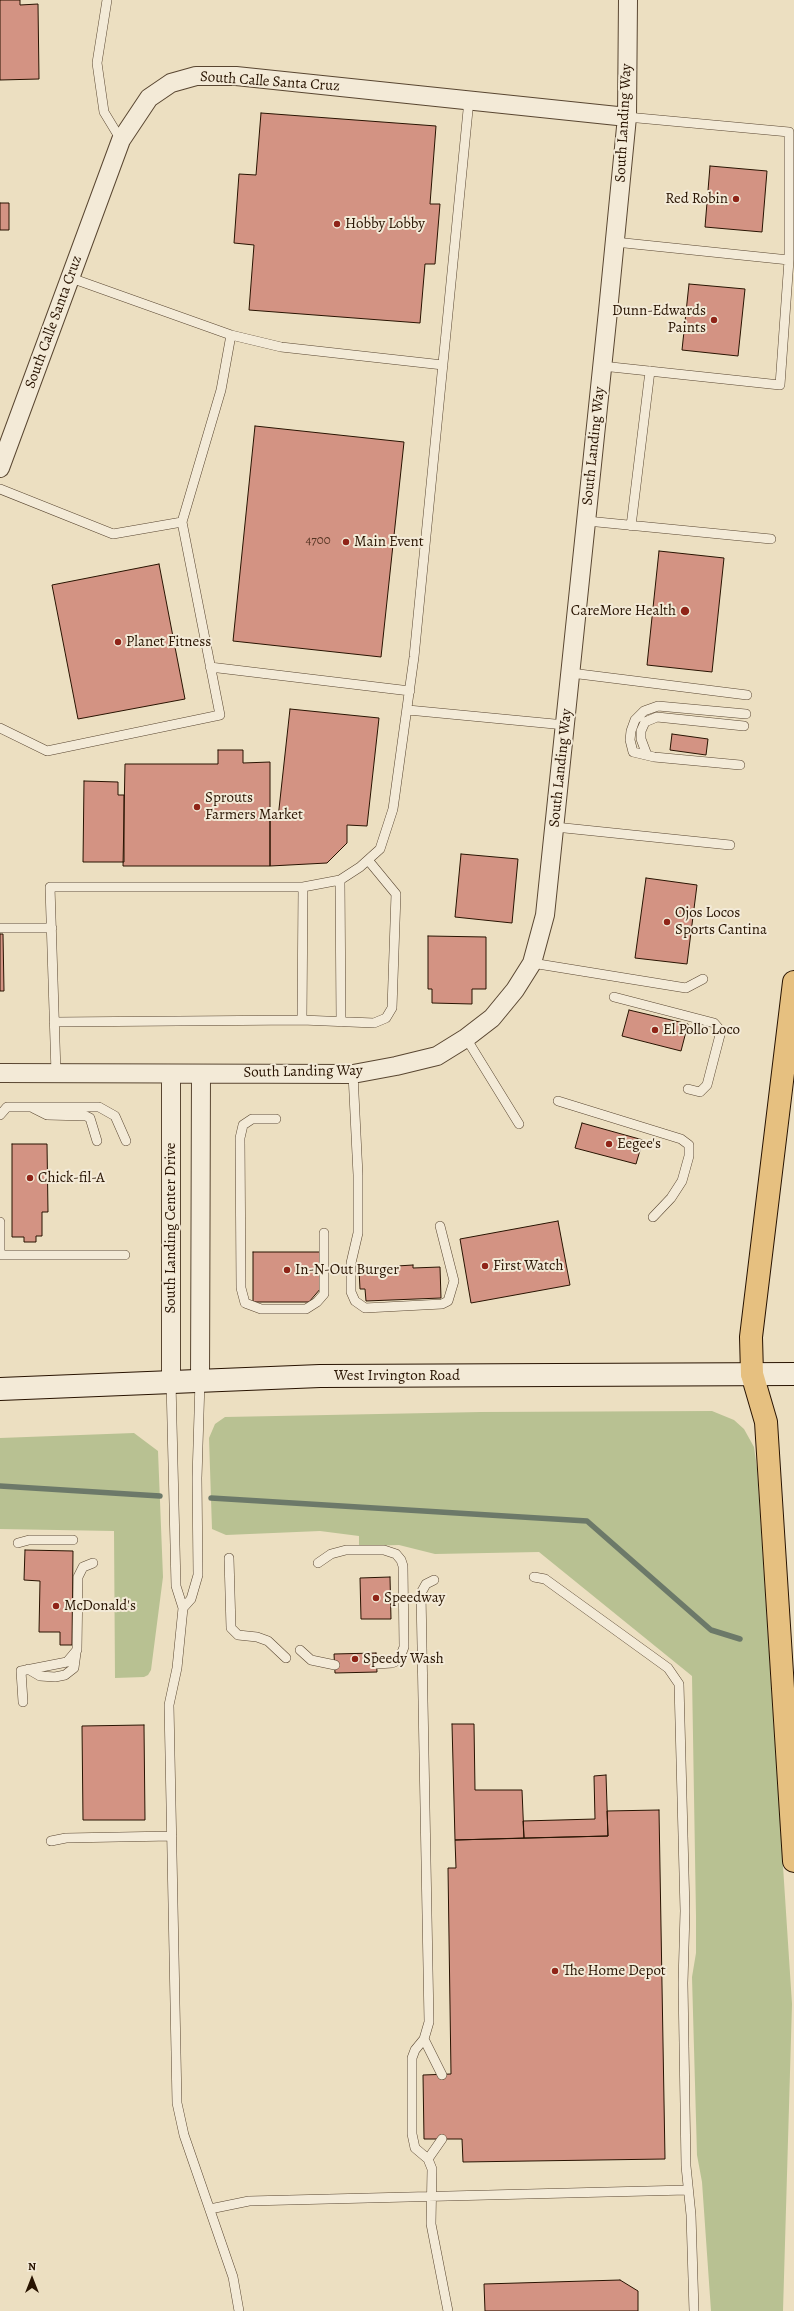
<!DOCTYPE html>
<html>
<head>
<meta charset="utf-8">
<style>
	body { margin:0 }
	#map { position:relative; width:794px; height:2311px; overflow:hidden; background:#ecdfc1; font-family:Alegreya,serif }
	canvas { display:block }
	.north { position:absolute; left:12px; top:2259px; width:40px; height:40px; -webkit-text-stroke:3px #f3ead7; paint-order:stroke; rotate:0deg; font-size:11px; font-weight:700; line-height:16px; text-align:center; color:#281301 }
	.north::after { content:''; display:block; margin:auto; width:14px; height:18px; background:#281301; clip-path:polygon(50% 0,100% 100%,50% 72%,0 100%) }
</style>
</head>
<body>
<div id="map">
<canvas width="794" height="2311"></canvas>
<div class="north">N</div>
</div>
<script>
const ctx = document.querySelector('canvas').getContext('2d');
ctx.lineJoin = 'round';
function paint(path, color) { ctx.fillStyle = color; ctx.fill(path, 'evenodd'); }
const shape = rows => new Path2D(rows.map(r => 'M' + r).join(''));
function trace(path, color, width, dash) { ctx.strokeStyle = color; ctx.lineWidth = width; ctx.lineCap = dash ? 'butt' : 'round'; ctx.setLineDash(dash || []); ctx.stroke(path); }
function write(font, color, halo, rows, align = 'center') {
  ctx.font = font + ' Alegreya,serif'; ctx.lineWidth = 4; ctx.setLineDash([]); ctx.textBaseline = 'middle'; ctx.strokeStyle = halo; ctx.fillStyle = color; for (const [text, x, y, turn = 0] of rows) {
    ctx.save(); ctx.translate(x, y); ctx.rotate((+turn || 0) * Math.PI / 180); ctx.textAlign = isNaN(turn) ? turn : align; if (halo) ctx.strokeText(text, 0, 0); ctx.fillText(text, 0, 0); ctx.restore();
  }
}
const green = shape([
	[712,1411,734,1420,744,1429,754,1447,757,1468,792,2004,783,2311,711,2311,702,2182,697,2155,692,1977,696,1953,696,1916,692,1676,539,1552,435,1554,399,1545,359,1546,359,1536,320,1531,226,1535,212,1529,209,1438,215,1424,225,1417,481,1412],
	[134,1433,158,1451,163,1577,151,1670,148,1675,144,1677,115,1678,114,1531,0,1529,0,1438]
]);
const stream = shape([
	[0,1486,160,1496],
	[211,1498,587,1521,711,1630,740,1639]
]);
const building = shape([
	[0,0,20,0,20,5,38,4,39,79,0,80,0,0],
	[261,113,436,126,430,204,440,204,435,264,425,264,420,323,249,310,254,245,234,243,239,174,256,175,261,113],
	[710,166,767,171,762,232,705,227,710,166],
	[0,203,9,203,9,230,0,230,0,203],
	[689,284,745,289,738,356,682,350,689,284],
	[255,426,404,442,381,657,233,641,255,426],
	[659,551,724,558,712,672,647,665,659,551],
	[159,564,185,699,78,719,52,585,159,564],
	[290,709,379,718,367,826,347,825,347,843,327,863,270,866,270,818,278,818,290,709],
	[672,734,708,739,706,755,670,750,672,734],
	[218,750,243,750,243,763,270,762,270,866,123,866,125,764,218,764,218,750],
	[84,781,118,782,118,795,124,795,124,862,83,862,84,781],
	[461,854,518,859,512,923,455,917,461,854],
	[646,878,697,885,687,964,635,958,646,878],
	[0,934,3,934,4,991,0,991,0,934],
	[428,936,486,937,486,989,472,989,472,1004,432,1003,432,989,428,989,428,936],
	[629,1010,688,1024,681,1051,622,1036,629,1010],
	[582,1123,643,1140,636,1164,575,1148,582,1123],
	[12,1144,47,1144,48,1212,42,1212,42,1236,36,1236,36,1242,24,1242,24,1237,12,1237,12,1144],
	[558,1221,570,1285,471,1303,460,1239,558,1221],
	[253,1252,321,1252,321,1288,309,1302,253,1302,253,1252],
	[413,1265,413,1268,440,1267,441,1298,366,1301,365,1289,360,1289,359,1270,397,1268,397,1266,413,1265],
	[25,1550,73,1551,72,1645,60,1645,60,1632,39,1632,40,1581,24,1580,25,1550],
	[390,1577,391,1619,361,1619,360,1578,390,1577],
	[376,1653,377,1672,335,1673,334,1654,376,1653],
	[452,1724,474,1724,475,1790,522,1790,524,1838,455,1840,452,1724],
	[144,1725,145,1820,83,1820,82,1726,144,1725],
	[606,1775,608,1836,524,1838,523,1821,595,1819,594,1776,606,1775],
	[659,1810,665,2159,463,2162,462,2139,424,2139,423,2075,451,2074,448,1868,456,1868,455,1840,608,1836,607,1811,659,1810],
	[620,2280,638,2291,638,2311,485,2311,484,2284,620,2280]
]);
const service = shape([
	[107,0,97,63,104,112,121,140],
	[615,242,789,260],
	[71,278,231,335,221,390,182,522],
	[231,335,281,347,443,365],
	[602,366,780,385,789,260,789,132,627,117],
	[0,489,113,534,182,522,220,715,47,751,0,728],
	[587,521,771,539],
	[631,526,650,371],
	[210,667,410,691],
	[571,673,747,695],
	[408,710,565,725],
	[647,755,641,739,641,731,645,722,657,717,744,726],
	[740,765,654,757,633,752,630,740,631,731,635,720,644,711,658,706,746,714],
	[555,827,730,845],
	[340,880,341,1022],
	[303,887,340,880,360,867,380,849,393,809,414,657,469,100],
	[0,928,52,928],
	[532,963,686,988,703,979],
	[614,997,714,1023,721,1031,707,1085,700,1092,688,1089],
	[54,1022,302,1020,374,1023,386,1018,392,1008,396,894,368,860],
	[466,1038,519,1124],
	[56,1073,50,887,303,887,302,1020],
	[353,1074,358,1175,358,1233,351,1263,351,1292,355,1301,365,1308,442,1304,448,1301,454,1281,440,1226],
	[558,1101,681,1139,689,1145,689,1156,682,1181,671,1198,653,1217],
	[33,1108,47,1115,86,1116,90,1118,97,1141],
	[0,1115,7,1107,99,1107,115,1116,126,1141],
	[276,1119,252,1119,243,1125,240,1138,241,1288,245,1303,261,1309,306,1309,317,1302,324,1294,324,1233],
	[0,1222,0,1255],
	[0,1255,125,1255],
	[171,1382,176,1586,183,1608,177,1668,169,1705,177,2103,184,2135,233,2277,239,2311],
	[18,1543,29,1540,73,1540],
	[229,1558,231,1628,238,1635,257,1637,268,1641,286,1658],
	[318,1563,331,1554,346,1550,384,1550,396,1554,401,1560,403,1566,404,1647,399,1660,392,1663,377,1664],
	[534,1577,545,1579,668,1668,679,1684,685,1911,683,1983,686,2166,691,2215,694,2311],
	[434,1580,426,1584,421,1593,429,2022,424,2039,415,2050,412,2058,412,2134,415,2148,428,2159,432,2169,431,2224,448,2311],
	[183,1608,191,1599,198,1575,197,1478,200,1381],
	[300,1650,311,1660,335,1665],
	[28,1669,40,1676,55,1677,65,1675,74,1668,76,1653],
	[23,1702,21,1671,67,1662,77,1650,78,1577,83,1567,93,1563],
	[51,1841,66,1838,172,1836],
	[424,2039,442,2075],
	[428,2159,442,2139],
	[210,2209,249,2201,687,2190]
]);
const minor = shape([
	[0,468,121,140,149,98,171,83,196,76,236,76,627,117],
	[0,1073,353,1074,396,1066,437,1056,466,1038,492,1018,515,990,532,963,545,915,608,311,627,117,628,0],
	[171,1074,171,1382],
	[200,1381,201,1074]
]);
const secondary = shape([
	[0,1389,320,1376,794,1374]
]);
const primary = shape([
	[752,1374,751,1337,794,982]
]);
const motorway = shape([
	[752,1374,766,1422,794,1861]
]);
const markers = [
	[736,199,4,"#8f2418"],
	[337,224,4,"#8f2418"],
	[714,320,4,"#8f2418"],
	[346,542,4,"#8f2418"],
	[685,611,5,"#8f2418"],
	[118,642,4,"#8f2418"],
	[197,807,4,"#8f2418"],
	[667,922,4,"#8f2418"],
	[655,1030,4,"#8f2418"],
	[609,1144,4,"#8f2418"],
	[30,1178,4,"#8f2418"],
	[485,1266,4,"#8f2418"],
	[287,1270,4,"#8f2418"],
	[376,1598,4,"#8f2418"],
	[56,1606,4,"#8f2418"],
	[355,1659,4,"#8f2418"],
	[555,1971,4,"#8f2418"]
];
const numberNames = [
	["4700",318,541]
];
const streetNames = [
	["South Calle Santa Cruz",270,82,4],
	["South Landing Way",624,123,-87],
	["South Calle Santa Cruz",54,322,-70],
	["South Landing Way",594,446,-84],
	["South Landing Way",561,768,-84],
	["South Landing Way",303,1072,-1],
	["South Landing Center Drive",171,1228,-90],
	["West Irvington Road",397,1376]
];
const poiNames = [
	["Red Robin",728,199,"right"],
	["Hobby Lobby",345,224],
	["Dunn-Edwards",706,311,"right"],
	["Paints",706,328,"right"],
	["Main Event",354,542],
	["CareMore Health",676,611,"right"],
	["Planet Fitness",126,642],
	["Sprouts",205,798],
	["Farmers Market",205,815],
	["Ojos Locos",675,913],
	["Sports Cantina",675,930],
	["El Pollo Loco",663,1030],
	["Eegee's",617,1144],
	["Chick-fil-A",38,1178],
	["First Watch",493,1266],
	["In-N-Out Burger",295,1270],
	["Speedway",384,1598],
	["McDonald's",64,1606],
	["Speedy Wash",363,1659],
	["The Home Depot",563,1971]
];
paint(green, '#b8c192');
trace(stream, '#6c7969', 5.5);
paint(building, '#d39383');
trace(building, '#281301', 1);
trace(service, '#594631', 10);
trace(minor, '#594631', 20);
trace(secondary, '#281301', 24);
trace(primary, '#281301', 24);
trace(motorway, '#281301', 24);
trace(service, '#f3ead7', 9);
trace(minor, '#f3ead7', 18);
trace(secondary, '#f3ead7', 22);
trace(primary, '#e6c080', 22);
trace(motorway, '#e6c080', 22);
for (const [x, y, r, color] of markers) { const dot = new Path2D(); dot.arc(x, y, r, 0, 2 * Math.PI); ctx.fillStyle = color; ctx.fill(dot); trace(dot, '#f3ead7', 1.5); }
write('13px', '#533322', null, numberNames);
write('15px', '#281301', '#f3ead7', streetNames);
write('15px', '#281301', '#f3ead7', poiNames, 'left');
</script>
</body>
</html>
